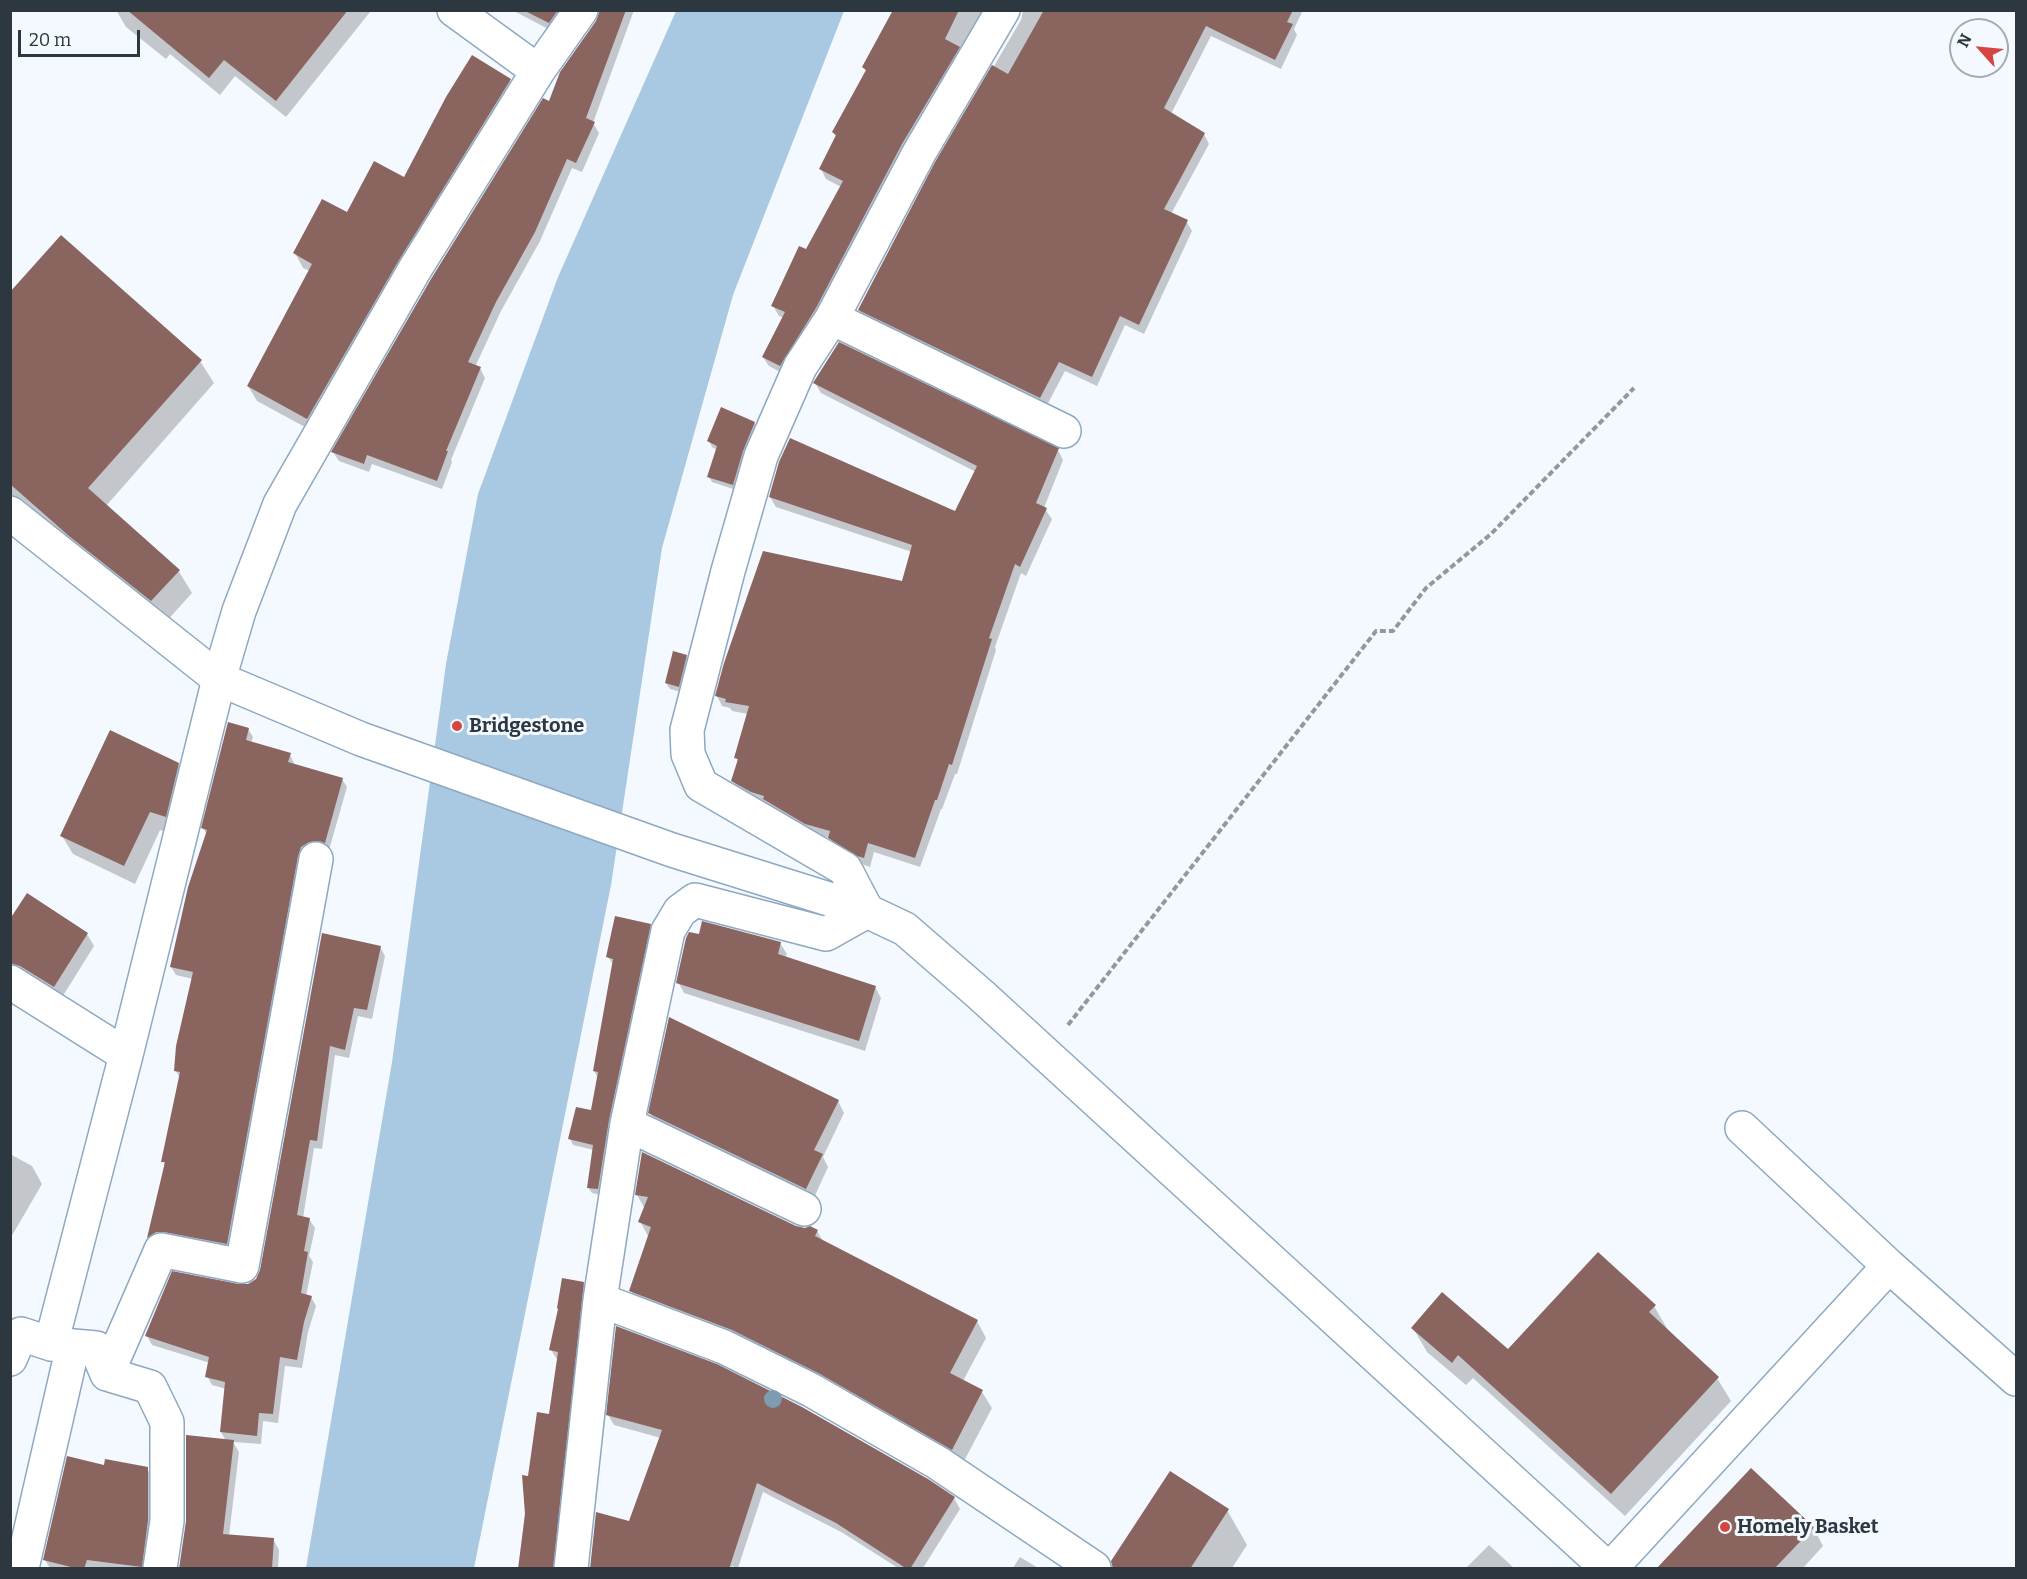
<!DOCTYPE html>
<html>
<head>
<meta charset="utf-8">
<style>
	body { margin:0 }
	#map { position:relative; width:2027px; height:1579px; overflow:hidden; background:#f4f9ff; font-family:Bitter,serif }
	canvas { display:block }
	.frame { position:absolute; inset:0; border:12px solid #2c3740; pointer-events:none }
	.north { position:absolute; left:1949px; top:18px; width:60px; height:60px; box-sizing:border-box; background:#f4f9ff; border:2px solid #a4abb3; border-radius:50%; rotate:297deg; font-size:16px; font-weight:700; line-height:24px; text-align:center; color:#2c3740 }
	.north::after { content:''; display:block; margin:auto; width:21px; height:27px; background:#d4463f; clip-path:polygon(50% 0,100% 100%,50% 72%,0 100%) }
	.scale { position:absolute; left:18px; top:30px; width:122px; height:27px; box-sizing:border-box; border:3px solid #2c3740; border-top:0; padding-left:8px; font-size:18px; line-height:21px; white-space:nowrap; color:#2c3740; -webkit-text-stroke:4px #f4f9ff; paint-order:stroke }
</style>
</head>
<body>
<div id="map">
<canvas width="2027" height="1579"></canvas>
<div class="frame"></div>
<div class="north">N</div>
<div class="scale">20 m</div>
</div>
<script>
const ctx = document.querySelector('canvas').getContext('2d');
ctx.lineJoin = 'round';
function paint(path, color) { ctx.fillStyle = color; ctx.fill(path, 'evenodd'); }
const shape = rows => new Path2D(rows.map(r => 'M' + r).join(''));
function trace(path, color, width, dash) { ctx.strokeStyle = color; ctx.lineWidth = width; ctx.lineCap = dash ? 'butt' : 'round'; ctx.setLineDash(dash || []); ctx.stroke(path); }
function write(font, color, halo, rows, align = 'center') {
  ctx.font = font + ' Bitter,serif'; ctx.lineWidth = 6; ctx.setLineDash([]); ctx.textBaseline = 'middle'; ctx.strokeStyle = halo; ctx.fillStyle = color; for (const [text, x, y, turn = 0] of rows) {
    ctx.save(); ctx.translate(x, y); ctx.rotate((+turn || 0) * Math.PI / 180); ctx.textAlign = isNaN(turn) ? turn : align; if (halo) ctx.strokeText(text, 0, 0); ctx.fillText(text, 0, 0); ctx.restore();
  }
}
const water = shape([
	[676,11,844,11,733,295,662,548,611,885,474,1568,306,1568,392,1062,446,664,478,494,558,277]
]);
const shadow = shape([
	[116,10,369,10,370,12,286,117,235,76,220,95,170,54,166,59,126,27],
	[512,10,569,10,554,32],
	[601,10,634,10,593,123,599,133,582,172,572,168,540,241,501,311,475,367,480,368,485,378,451,460,452,462,442,489,372,464,369,472,339,461,333,452,550,104,598,22],
	[895,10,992,10,786,375,769,366,763,357,784,318,779,316,773,306,806,251,841,187,826,179,821,169,837,138,833,132,867,73,864,67],
	[1303,10,1294,29,1297,35,1281,69,1211,36,1171,114,1204,134,1209,144,1171,214,1186,221,1192,231,1144,334,1125,325,1097,386,1065,371,1046,407,865,319,859,310,937,163,1021,20,1023,11],
	[510,80,518,94,316,433,257,401,248,386,310,271,303,268,295,253,348,214,404,179],
	[10,294,200,361,214,383,106,506,178,570,192,593,165,623,83,558,10,494],
	[815,383,1058,450,1063,460,1044,508,1052,519,1026,576,1021,573,995,647,996,650,957,774,955,774,942,809,941,809,920,867,874,852,870,867,864,865,836,847,831,838,812,834,770,809,767,804,758,802,739,791,733,781,738,762,736,757,748,714,732,711,730,708,722,706,717,696,903,583,912,552,776,507,770,497,956,513,976,472,821,393],
	[754,423,758,429,736,490,712,482,709,477,717,450,712,447,709,441],
	[686,656,689,662,682,692,670,689,666,683],
	[248,729,253,737,251,743,290,755,294,763,294,765,342,779,347,787,329,850,231,1251,153,1245,149,1237,165,1167,163,1161,180,1078,176,1071,193,979,176,975,171,967,207,835,203,828],
	[178,764,189,783,176,835,160,830,135,884,73,854,62,836],
	[10,921,87,934,94,946,61,999,10,969],
	[650,925,653,931,601,1195,592,1193,588,1187,594,1150,573,1145,570,1139,592,1112,598,1078,594,1071,613,964,608,957],
	[323,935,380,947,385,956,372,1019,358,1016,349,1058,335,1055,322,1149,314,1148,303,1218,309,1219,315,1228,309,1256,313,1262,306,1296,311,1297,316,1306,308,1332,302,1368,285,1366,278,1423,263,1421,261,1444,233,1442,239,1452,229,1536,273,1539,279,1550,278,1568,180,1568,226,1441,221,1432,226,1389,212,1385,207,1376,210,1363,152,1345,147,1336,238,1286,249,1285,258,1279,262,1270],
	[780,943,787,954,785,958,875,987,881,998,865,1051,684,993,678,982],
	[838,1101,844,1113,823,1157,828,1167,813,1200,657,1125,650,1113],
	[10,1154,32,1166,42,1184,10,1239],
	[643,1154,795,1227,817,1231,823,1241,977,1321,986,1338,963,1381,982,1392,992,1408,962,1465,641,1307,631,1291,649,1238,640,1221,645,1209,637,1195],
	[583,1283,589,1294,559,1568,519,1568,529,1477,551,1416,558,1361,551,1350],
	[1654,1306,1668,1330,1717,1378,1731,1401,1625,1516,1473,1378,1466,1385,1427,1352,1413,1328,1508,1351],
	[608,1415,927,1480,954,1498,960,1509,923,1568,898,1568,843,1533,763,1492,738,1568,732,1566,731,1568,591,1568,630,1523,661,1438,614,1425],
	[105,1467,147,1469,154,1479,148,1568,50,1568,45,1560],
	[1227,1510,1247,1545,1232,1568,1117,1568],
	[1813,1527,1823,1546,1803,1568,1659,1568],
	[1489,1545,1514,1568,1466,1568],
	[1020,1557,1038,1568,1013,1568]
]);
const building = shape([
	[127,10,348,10,276,101,224,60,209,78],
	[523,10,558,10,549,23],
	[600,10,626,10,586,118,595,122,576,163,567,159,535,232,496,302,468,362,481,367,446,451,448,451,437,481,367,455,364,464,331,452,431,279,543,98,549,101,560,72,596,21],
	[893,10,959,10,945,39,960,47,902,144,816,308,780,366,762,357,785,312,771,306,799,246,806,249,843,181,819,169,836,135,832,132,866,70,862,67],
	[1044,10,1293,10,1287,22,1293,24,1275,60,1206,26,1164,108,1205,133,1164,209,1188,220,1139,325,1120,316,1092,377,1059,362,1040,398,858,310,935,162,992,65,1008,74],
	[472,55,511,79,399,260,307,419,247,386,312,264,293,253,322,199,347,212,374,161,404,177,446,97],
	[61,235,202,360,88,488,180,570,151,601,69,536,10,484,10,292],
	[839,342,1059,448,1036,503,1047,508,1020,567,1015,564,989,638,992,639,952,765,949,764,937,800,935,800,915,858,868,843,864,858,857,856,828,838,830,831,805,824,763,799,764,796,751,792,731,781,738,759,734,758,749,706,725,702,726,699,715,696,724,663,763,551,902,581,912,545,769,497,779,462,790,438,955,511,977,466,813,383],
	[721,407,755,422,743,451,733,485,707,477,717,446,707,441],
	[673,651,687,655,679,687,665,683],
	[228,722,249,728,246,740,291,753,288,762,343,778,325,843,319,841,309,842,301,847,298,856,227,1244,164,1232,156,1232,147,1238,165,1162,161,1162,180,1072,174,1071,176,1046,193,972,170,967,188,887,207,830,201,828],
	[110,730,179,763,166,817,150,812,124,866,60,836],
	[27,893,88,933,54,987,20,966,10,963,10,919],
	[615,916,651,924,609,1120,598,1189,587,1188,593,1145,568,1139,576,1107,591,1110,598,1072,593,1071,613,959,606,957],
	[702,921,781,942,778,954,876,986,859,1041,676,983,686,938,689,932,699,934],
	[322,933,381,946,367,1010,354,1008,345,1050,330,1046,317,1141,310,1140,297,1215,310,1218,304,1251,308,1252,301,1293,312,1296,304,1322,297,1360,280,1357,273,1414,259,1413,257,1436,220,1432,225,1382,205,1377,209,1357,145,1336,172,1271,239,1284,248,1284,256,1279,260,1270],
	[669,1017,839,1100,814,1150,823,1154,806,1189,648,1113],
	[642,1152,796,1226,805,1228,810,1226,818,1230,815,1236,978,1320,950,1373,983,1390,952,1450,820,1374,732,1330,629,1291,651,1227,638,1222,648,1197,635,1195],
	[1598,1252,1656,1305,1649,1312,1719,1377,1611,1494,1458,1355,1452,1363,1411,1328,1442,1292,1508,1349],
	[562,1278,584,1282,553,1569,518,1569,525,1514,522,1475,528,1476,537,1412,549,1414,558,1352,549,1350,558,1309,557,1308],
	[616,1326,717,1364,802,1407,928,1479,955,1497,910,1569,907,1569,836,1523,757,1483,729,1569,590,1569,596,1512,629,1521,662,1430,606,1415],
	[186,1435,234,1440,223,1534,274,1538,272,1569,179,1569,186,1521],
	[67,1456,104,1465,105,1459,148,1467,148,1520,142,1567,87,1560,84,1569,79,1569,43,1560],
	[1751,1468,1814,1527,1774,1569,1656,1569],
	[1170,1471,1229,1509,1190,1569,1113,1569,1111,1561]
]);
const path = shape([
	[1068,1025,1376,631,1393,631,1426,588,1491,534,1634,388]
]);
const minor = shape([
	[454,10,538,71],
	[832,318,1064,431],
	[10,982,126,1055],
	[627,1124,804,1209],
	[1742,1128,1889,1266,2016,1379],
	[600,1300,724,1347,811,1390,938,1463,1094,1568],
	[51,1344,126,1055,219,679,239,611,280,504,415,269,538,71,581,10],
	[10,1359,21,1334,51,1344,96,1348,107,1374,150,1387,167,1422,167,1521,160,1568],
	[107,1374,161,1250,242,1266,316,859],
	[22,1568,73,1346],
	[571,1568,600,1300,627,1124,668,931,680,911,695,900,826,934,867,911,845,869,701,785,688,754,687,730,728,571,761,456,800,367,832,318,919,153,1003,10],
	[1611,1568,1889,1266]
]);
const tertiary = shape([
	[10,513,219,679,361,739,672,850,867,911,905,929,981,995,1607,1568]
]);
const trees = [
	[773,1399]
];
const markers = [
	[457,726,6,"#d4463f"],
	[1725,1527,6,"#d4463f"]
];
const poiNames = [
	["Bridgestone",469,726],
	["Homely Basket",1737,1527]
];
paint(water, '#a9c8e2');
paint(shadow, '#0003');
paint(building, '#8a645f');
trace(minor, '#8da8c0', 36);
trace(tertiary, '#8da8c0', 36);
trace(path, '#9199a0', 4, [6, 3]);
trace(minor, '#fff', 33);
trace(tertiary, '#fff', 33);
ctx.fillStyle = '#7e9bb1';
for (const [x, y] of trees) { ctx.beginPath(); ctx.arc(x, y, 9, 0, 2 * Math.PI); ctx.fill(); }
for (const [x, y, r, color] of markers) { const dot = new Path2D(); dot.arc(x, y, r, 0, 2 * Math.PI); ctx.fillStyle = color; ctx.fill(dot); trace(dot, '#f4f9ff', 2); }
write('bold 20px', '#2c3740', '#f4f9ff', poiNames, 'left');
</script>
</body>
</html>
